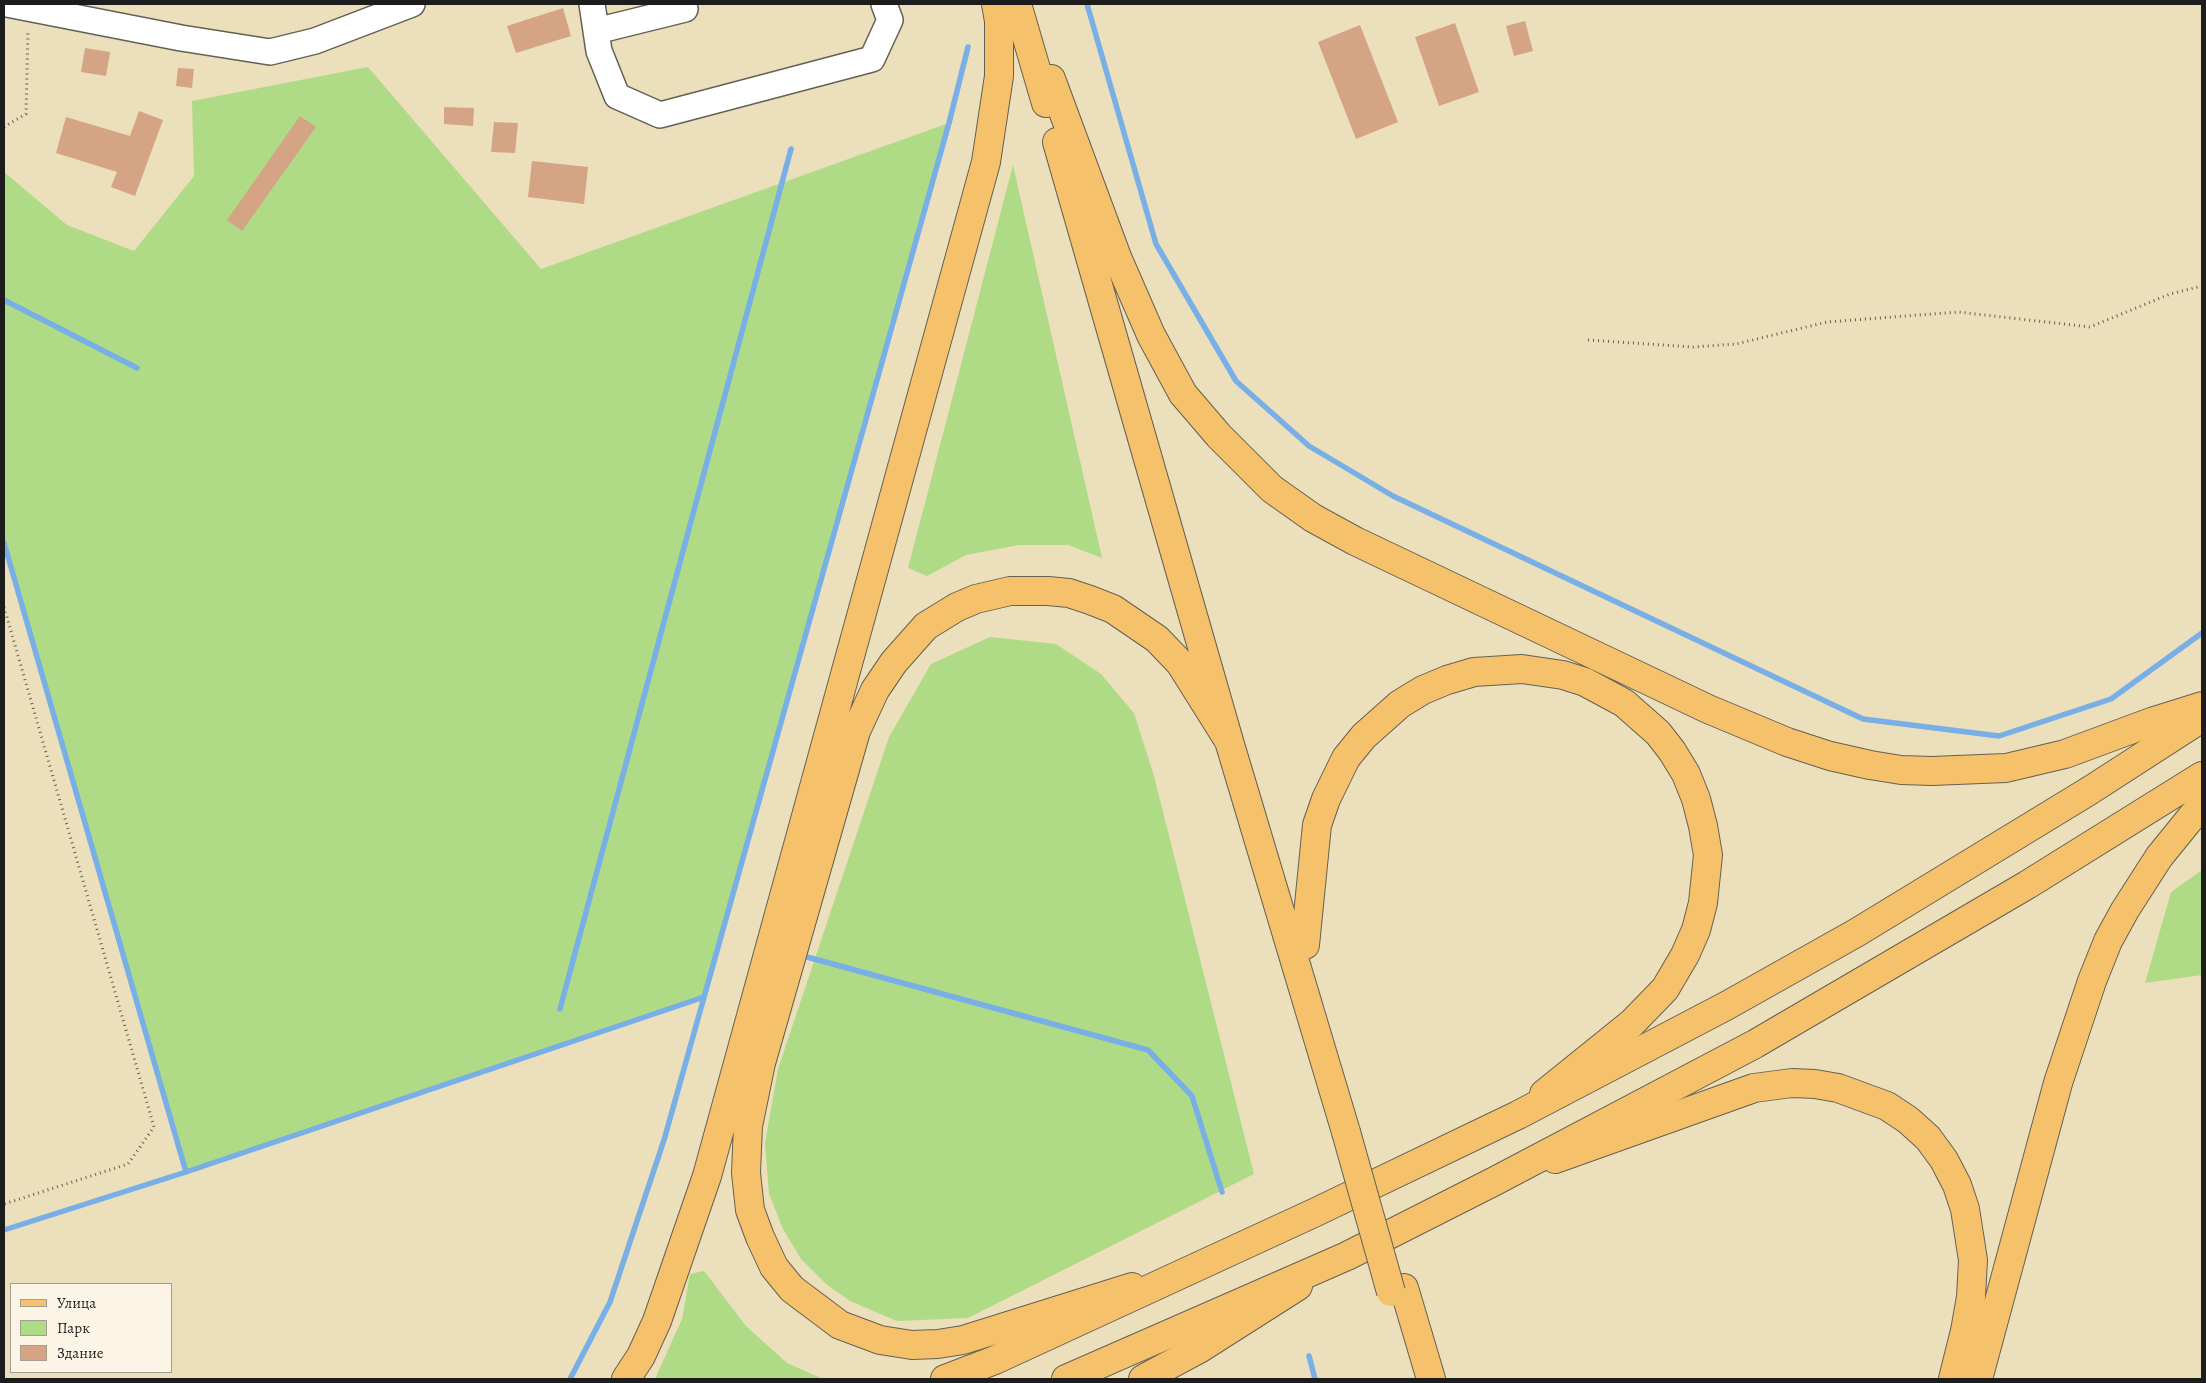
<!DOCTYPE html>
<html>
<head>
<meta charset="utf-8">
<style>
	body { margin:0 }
	#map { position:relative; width:2206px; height:1383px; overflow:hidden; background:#ebdfbc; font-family:Alegreya,serif }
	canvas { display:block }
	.frame { position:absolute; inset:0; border:5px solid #1c1c1c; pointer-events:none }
	.legend { position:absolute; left:10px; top:1283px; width:162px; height:90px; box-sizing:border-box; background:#fcf5e5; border:1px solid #a29e95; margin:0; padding:6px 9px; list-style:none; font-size:15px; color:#1c1c1c }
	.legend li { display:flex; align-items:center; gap:10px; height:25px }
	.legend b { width:25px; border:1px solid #a29e95 }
</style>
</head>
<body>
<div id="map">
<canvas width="2206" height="1383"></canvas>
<div class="frame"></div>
<ul class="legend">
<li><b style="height:6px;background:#f6c16b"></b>Улица</li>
<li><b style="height:14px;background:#b0db86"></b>Парк</li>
<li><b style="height:14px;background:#d5a485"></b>Здание</li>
</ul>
</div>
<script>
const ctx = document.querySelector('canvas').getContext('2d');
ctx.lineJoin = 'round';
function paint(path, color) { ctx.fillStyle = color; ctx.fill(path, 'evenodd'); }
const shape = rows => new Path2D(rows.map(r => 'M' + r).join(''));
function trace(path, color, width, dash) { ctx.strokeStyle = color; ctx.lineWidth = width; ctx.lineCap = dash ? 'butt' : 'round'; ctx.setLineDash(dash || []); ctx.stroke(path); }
const green = shape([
	[368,67,541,269,949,123,704,997,186,1172,4,543,4,172,67,225,134,251,194,176,192,101],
	[1013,165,1102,558,1068,545,1019,545,966,555,927,576,908,568],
	[990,637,1056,644,1101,674,1134,713,1154,776,1254,1174,968,1318,897,1321,850,1301,826,1284,801,1259,783,1229,769,1194,765,1143,778,1069,889,737,931,664],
	[2202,870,2202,975,2145,983,2171,892],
	[704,1271,746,1326,787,1363,823,1379,655,1379,682,1319,690,1274]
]);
const stream = shape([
	[1087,4,1156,244,1236,381,1309,446,1393,496,1863,719,1999,736,2111,699,2202,633],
	[4,300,137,368],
	[4,543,186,1172],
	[807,957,1148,1050,1192,1096,1222,1192],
	[560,1009,791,149],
	[4,1230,186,1172,704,997],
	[1309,1356,1315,1379],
	[570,1379,610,1302,664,1140,949,123,968,47]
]);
const building = shape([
	[563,8,571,36,516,53,507,26],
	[1525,21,1533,51,1514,56,1506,26],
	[1455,23,1479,92,1439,106,1415,37],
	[1360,25,1398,122,1356,139,1318,42],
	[85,48,110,52,106,76,81,72],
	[178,68,194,69,192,88,176,86],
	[444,107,474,108,473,126,444,124],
	[139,111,163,120,135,196,111,187,117,172,56,153,66,117,130,136],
	[300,116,316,127,242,231,227,220],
	[494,122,518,123,515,153,491,152],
	[532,161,588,167,584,204,528,197]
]);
const path = shape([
	[4,127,26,114,28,30],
	[1588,340,1693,347,1736,344,1827,322,1958,312,2090,327,2170,294,2202,286],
	[4,607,154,1127,128,1164,4,1204]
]);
const minor = shape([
	[7,4,181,38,270,52,315,41,412,4],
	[592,4,599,51,617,96,660,115,872,59,890,20,884,4],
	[596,31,685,9]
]);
const major = shape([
	[1017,4,1046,103],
	[1051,79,1117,257,1151,335,1183,394,1219,436,1272,489,1313,518,1355,541,1708,709,1787,742,1830,756,1870,765,1901,770,1932,771,2006,768,2065,754,2154,721,2202,706],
	[1057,142,1229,741,1346,1132],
	[1305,945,1317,825,1326,799,1346,758,1364,736,1400,704,1423,690,1447,680,1474,672,1522,669,1563,675,1585,682,1624,703,1658,733,1672,751,1686,774,1696,799,1703,826,1708,855,1703,903,1696,930,1685,955,1665,989,1632,1023,1544,1094],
	[1555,1159,1754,1088,1792,1083,1815,1084,1838,1088,1887,1106,1908,1120,1928,1138,1944,1160,1957,1185,1965,1209,1973,1260,1971,1297,1965,1331,1953,1379],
	[1132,1287,963,1340,938,1344,912,1345,880,1340,840,1325,792,1289,774,1267,760,1237,750,1210,746,1173,748,1126,761,1063,856,731,875,690,894,662,926,626,957,607,976,599,1010,591,1048,591,1069,593,1090,600,1113,609,1157,639,1180,663,1229,741],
	[1404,1288,1431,1379],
	[626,1379,641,1356,657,1321,707,1176,986,162,999,76,999,21,996,4],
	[1143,1379,1199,1349,1298,1286],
	[1978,1379,2058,1083,2092,981,2108,941,2125,910,2159,857,2202,804]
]);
const highway = shape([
	[945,1379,995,1360,1316,1212,1518,1115,1726,1006,1856,933,2089,791,2202,718],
	[1066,1379,1347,1256,1495,1181,1755,1044,2027,885,2202,776]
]);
const majorBridge = shape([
	[1346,1132,1391,1292]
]);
paint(green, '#b0db86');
trace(stream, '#78afe7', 5.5);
paint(building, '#d5a485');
trace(minor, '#646054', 28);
trace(major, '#646054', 30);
trace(highway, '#646054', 30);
trace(path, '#646054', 3, [1, 4]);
trace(minor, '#fff', 25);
trace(major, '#f6c16b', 28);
trace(highway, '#f6c16b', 28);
trace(majorBridge, '#646054', 30, []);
trace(majorBridge, '#f6c16b', 28);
</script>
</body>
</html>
